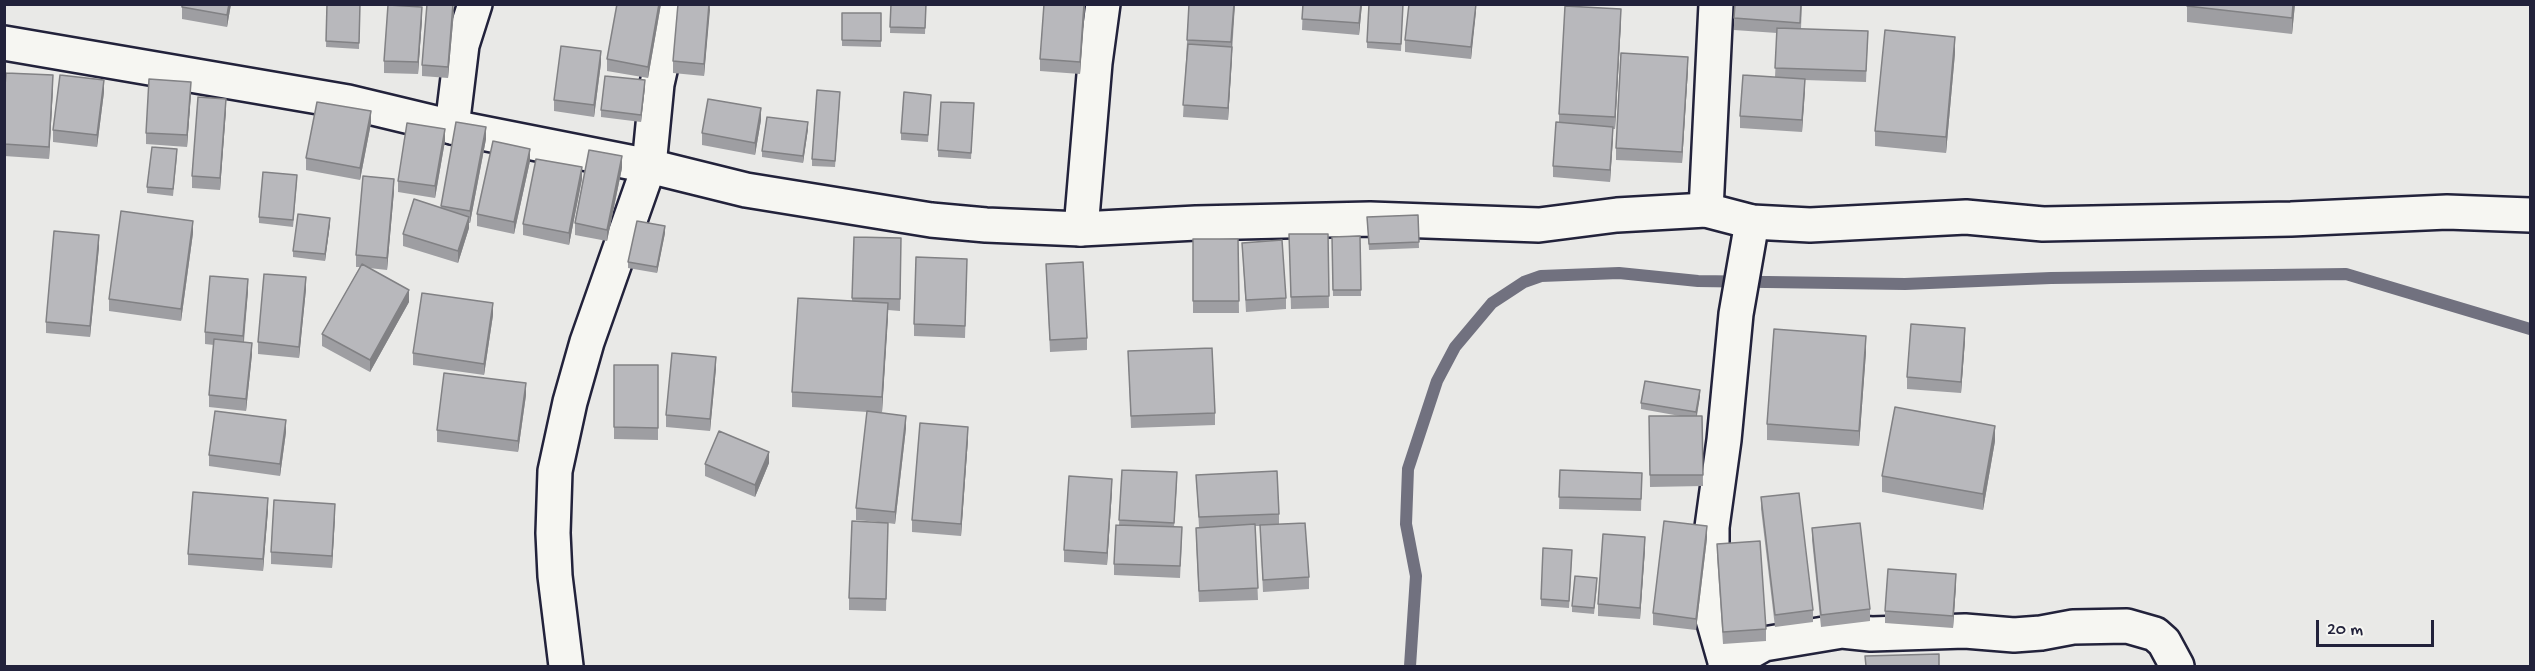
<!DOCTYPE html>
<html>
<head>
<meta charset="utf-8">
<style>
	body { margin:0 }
	#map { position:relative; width:2535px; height:671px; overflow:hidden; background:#e9e9e7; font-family:"Gochi Hand",sans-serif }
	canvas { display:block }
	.frame { position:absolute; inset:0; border:6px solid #22223b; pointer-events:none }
	.scale { position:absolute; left:2316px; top:620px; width:118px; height:27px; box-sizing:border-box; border:3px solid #22223b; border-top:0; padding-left:8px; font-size:18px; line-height:21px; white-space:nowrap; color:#22223b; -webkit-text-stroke:4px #f6f6f2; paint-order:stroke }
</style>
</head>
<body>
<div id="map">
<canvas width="2535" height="671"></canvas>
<div class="frame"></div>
<div class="scale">20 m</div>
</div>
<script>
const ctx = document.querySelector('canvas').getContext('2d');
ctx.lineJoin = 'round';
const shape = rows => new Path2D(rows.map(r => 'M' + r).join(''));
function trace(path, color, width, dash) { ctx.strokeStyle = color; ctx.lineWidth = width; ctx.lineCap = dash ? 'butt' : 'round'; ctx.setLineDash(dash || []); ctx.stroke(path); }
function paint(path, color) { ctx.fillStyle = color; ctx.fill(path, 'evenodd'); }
const stream = shape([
	[1410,666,1416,576,1406,524,1408,469,1437,381,1455,347,1492,303,1524,282,1541,276,1619,273,1698,281,1905,284,2051,278,2346,274,2530,329]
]);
const street = shape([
	[452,127,462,45,475,4],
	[1706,210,1716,4],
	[1081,229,1095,63,1103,4],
	[1726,665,1712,616,1712,527,1724,440,1736,314,1752,222],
	[566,666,555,576,553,533,555,471,570,402,587,342,649,166,657,84,675,4],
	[1725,666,1764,644,1842,631,1871,634,1965,631,2014,635,2041,633,2073,627,2127,626,2155,634,2164,642,2177,666]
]);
const secondary = shape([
	[4,43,348,102,452,127,649,166,746,190,931,220,986,225,1081,229,1196,223,1370,219,1539,225,1617,215,1706,210,1752,222,1810,225,1966,217,2043,224,2291,219,2447,212,2530,215]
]);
const wall = shape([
	[231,4,227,27,182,19,182,7],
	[327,4,360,4,359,49,326,47],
	[661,4,648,78,607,71,607,59],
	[710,4,704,76,673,73,673,61],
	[891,4,926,4,925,34,890,33],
	[1085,4,1080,74,1040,71,1040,59],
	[1189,4,1235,4,1228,120,1183,117],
	[1303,4,1362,4,1359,35,1302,30],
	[1403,4,1401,51,1367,48,1367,42],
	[1476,4,1471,59,1405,52,1405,40],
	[1802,4,1801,29,1868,31,1866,82,1805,80,1802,132,1740,128,1740,116,1775,77,1777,33,1734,30,1734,18],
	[2187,4,2295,4,2292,34,2187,22],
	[454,11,448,78,422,76,422,65],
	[842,13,881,13,881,47,842,46],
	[422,19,418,74,384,73,384,61],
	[1621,21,1615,129,1613,129,1610,182,1553,177,1553,166,1559,122,1559,114],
	[1955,53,1946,153,1875,146,1875,131],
	[601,63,594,117,554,111,554,100],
	[1688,69,1682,163,1616,160,1616,148],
	[53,87,49,159,4,156,4,99],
	[645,87,641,122,601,117,601,110],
	[104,92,97,147,53,142,53,130],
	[191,94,187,147,146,144,146,133],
	[931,95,928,142,901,140,901,133],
	[840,98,835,167,812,166,812,159],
	[974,103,971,159,938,157,938,150],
	[226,110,220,190,192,188,192,176],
	[761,120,755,155,702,145,702,133],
	[456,122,486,139,470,223,469,223,469,228,458,263,403,246,403,234,441,207],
	[371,123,360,180,306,170,306,158],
	[808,129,803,163,762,157,762,151],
	[445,141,435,198,398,192,398,181],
	[177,156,173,196,147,193,147,187],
	[530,161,514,234,477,226,477,214],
	[622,168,607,241,575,235,575,223],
	[582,179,569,245,523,235,523,224],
	[297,181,293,227,259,223,259,217],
	[394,191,387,270,369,268,409,302,370,372,322,346,322,334,360,267,356,267,356,255],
	[1418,215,1419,248,1369,250,1367,217],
	[330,224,325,261,293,257,293,251],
	[193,233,181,321,109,311,109,299],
	[665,233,657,273,628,268,628,262],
	[1289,234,1328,234,1329,308,1291,309],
	[1360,236,1361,296,1333,296,1332,237],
	[901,238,900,311,888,310,882,412,869,412,906,428,895,524,888,523,886,611,849,610,849,598,878,522,856,520,856,508,867,412,792,407,792,392,852,301,852,298],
	[1193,239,1238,239,1239,313,1193,313],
	[1242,243,1286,298,1286,309,1246,312],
	[99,247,90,337,46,333,46,322],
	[1046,264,1087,338,1087,350,1050,352],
	[967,270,965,338,914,336,914,324],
	[306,289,299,358,258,354,258,342],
	[248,291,244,342,252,354,246,411,209,407,209,395,214,345,205,344,205,332],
	[493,315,484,375,413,365,413,353],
	[1965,340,1961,393,1907,389,1907,377],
	[1128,351,1215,413,1215,425,1131,428],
	[1866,352,1859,446,1767,440,1767,424],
	[614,365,658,365,658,440,614,439],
	[716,368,710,431,666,427,666,415],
	[526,395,518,452,437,442,437,430],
	[1700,396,1697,416,1702,416,1703,486,1650,487,1649,416,1680,416,1641,409,1641,403],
	[286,432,280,476,209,466,209,455],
	[968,439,961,536,912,532,912,520],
	[1995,441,1983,510,1882,492,1882,476],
	[769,463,755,497,705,476,705,464],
	[1122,470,1177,484,1174,527,1182,539,1180,578,1114,575,1114,564,1119,525],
	[1560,470,1642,473,1641,511,1559,509],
	[1196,475,1279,514,1279,525,1309,577,1309,589,1263,592,1260,526,1255,526,1258,600,1199,602,1196,539,1196,528,1199,527],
	[1112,491,1107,565,1064,562,1064,550],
	[1761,497,1813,610,1813,622,1775,627,1761,509],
	[268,510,263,571,188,565,188,554],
	[335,516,332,568,271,564,271,552],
	[1812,528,1870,609,1870,621,1821,627,1812,540],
	[1707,538,1696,630,1653,625,1653,613],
	[1717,544,1766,629,1766,641,1723,644,1717,556],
	[1645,549,1640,619,1598,616,1598,604],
	[1572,556,1569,608,1541,606,1541,599],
	[1597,585,1594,614,1572,612,1572,606],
	[1956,585,1953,628,1885,623,1885,611]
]);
const shadedWall = shape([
	[229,4,231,4,227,27,227,15],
	[454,4,454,11,448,78,448,67],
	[659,4,661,4,648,78,648,67],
	[709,4,710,10,704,76,704,64],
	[1084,4,1085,9,1080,74,1080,62],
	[1234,4,1235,4,1231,54,1231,42],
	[1361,4,1362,4,1359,35,1359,23],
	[1476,4,1476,12,1471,59,1471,47],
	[2293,4,2295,4,2292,34,2292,18],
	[422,7,422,19,418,74,418,62],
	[1621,9,1621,21,1615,129,1615,117],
	[1955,37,1955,53,1946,153,1946,137],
	[1232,47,1232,59,1228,120,1228,108],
	[601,51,601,63,594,117,594,105],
	[1688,57,1688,69,1682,163,1682,152],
	[53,75,53,87,49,159,49,147],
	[1805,79,1805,91,1802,132,1802,120],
	[104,80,104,92,97,147,97,135],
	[645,80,645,87,641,122,641,115],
	[191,82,191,94,187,147,187,135],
	[226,99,226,110,220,190,220,178],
	[761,108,761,120,755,155,755,143],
	[371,111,371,123,360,180,360,168],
	[808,122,808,129,803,163,803,156],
	[486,127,486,139,470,223,470,211],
	[1613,127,1613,139,1610,182,1610,170],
	[445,129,445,141,435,198,435,186],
	[530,149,530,161,514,234,514,222],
	[622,156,622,168,607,241,607,230],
	[582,167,582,179,569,245,569,233],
	[394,179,394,191,387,270,387,258],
	[469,217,469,228,458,263,458,251],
	[330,218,330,224,325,261,325,254],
	[193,221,193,233,181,321,181,309],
	[665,226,665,233,657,273,657,267],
	[99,235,99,247,90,337,90,326],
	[306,277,306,289,299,358,299,347],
	[248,279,248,291,243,347,243,336],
	[409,290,409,302,370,372,370,360],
	[493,303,493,315,484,375,484,364],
	[888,303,888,318,882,412,882,397],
	[1965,328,1965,340,1961,393,1961,382],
	[1866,336,1866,352,1859,446,1859,431],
	[252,343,252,354,246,411,246,399],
	[716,357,716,368,710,431,710,419],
	[526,383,526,395,518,452,518,441],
	[1700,390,1700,396,1696,419,1696,412],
	[906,416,906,428,895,524,895,512],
	[286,420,286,432,280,476,280,464],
	[1995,426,1995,441,1983,510,1983,494],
	[968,427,968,439,961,536,961,524],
	[769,452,769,463,755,497,755,485],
	[1112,479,1112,491,1107,565,1107,553],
	[268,498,268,510,263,571,263,559],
	[335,504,335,516,332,568,332,556],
	[1707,526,1707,538,1696,630,1696,619],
	[1645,537,1645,549,1640,619,1640,608],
	[1956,574,1956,585,1953,628,1953,616]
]);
const building = shape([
	[182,4,229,4,227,15,182,7,182,4],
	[327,4,360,4,359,43,326,41,327,4],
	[427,4,453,4,448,67,422,65,427,4],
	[617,4,659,4,648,67,607,59,617,4],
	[678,4,709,4,704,64,673,61,678,4],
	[891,4,926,4,925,28,890,27,891,4],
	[1044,4,1084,4,1080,62,1040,59,1044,4],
	[1189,4,1234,4,1231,42,1187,40,1189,4],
	[1303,4,1361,4,1359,23,1302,19,1303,4],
	[1369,4,1403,4,1401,44,1367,42,1369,4],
	[1409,4,1476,4,1471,47,1405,40,1409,4],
	[1735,4,1801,4,1800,23,1734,18,1735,4],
	[2187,4,2293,4,2292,18,2187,6,2187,4],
	[388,5,422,7,418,62,384,61,388,5],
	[1565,6,1621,9,1615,117,1559,114,1565,6],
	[842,13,881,13,881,41,842,40,842,13],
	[1777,28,1868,31,1866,71,1775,68,1777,28],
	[1885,30,1955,37,1946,137,1875,131,1885,30],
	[1188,44,1232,47,1228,108,1183,105,1188,44],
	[561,46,601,51,594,105,554,100,561,46],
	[1621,53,1688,57,1682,152,1616,148,1621,53],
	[6,73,53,75,49,147,4,144,4,99,6,73],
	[60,75,104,80,97,135,53,130,60,75],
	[1743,75,1805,79,1802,120,1740,116,1743,75],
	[605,76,645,80,641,115,601,110,605,76],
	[149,79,191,82,187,135,146,133,149,79],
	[817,90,840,92,835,161,812,159,817,90],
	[904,92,931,95,928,135,901,133,904,92],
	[198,97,226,99,220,178,192,176,198,97],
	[708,99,761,108,755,143,702,133,708,99],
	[317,102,371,111,360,168,306,158,317,102],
	[941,102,974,103,971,153,938,150,941,102],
	[767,117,808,122,803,156,762,151,767,117],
	[456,122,486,127,470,211,441,206,456,122],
	[1556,122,1613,127,1610,170,1553,166,1556,122],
	[407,123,445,129,435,186,398,181,407,123],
	[493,141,530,149,514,222,477,214,493,141],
	[152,147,177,149,173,189,147,187,152,147],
	[589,150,622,156,607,230,575,223,589,150],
	[536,159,582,167,569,233,523,224,536,159],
	[263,172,297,175,293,220,259,217,263,172],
	[363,176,394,179,387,258,356,255,363,176],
	[414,199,469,217,458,251,403,234,414,199],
	[121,211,193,221,181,309,109,299,121,211],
	[298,214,330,218,325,254,293,251,298,214],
	[1418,215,1419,242,1369,244,1367,217,1418,215],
	[637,221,665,226,657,267,628,262,637,221],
	[54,231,99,235,90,326,46,322,54,231],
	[1289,234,1328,234,1329,296,1291,297,1289,234],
	[1360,236,1361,290,1333,290,1332,237,1360,236],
	[854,237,901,238,900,299,852,298,854,237],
	[1193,239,1238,239,1239,301,1193,301,1193,239],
	[1282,240,1286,298,1246,300,1242,243,1282,240],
	[916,257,967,259,965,326,914,324,916,257],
	[1083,262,1087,338,1050,340,1046,264,1083,262],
	[362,264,409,290,370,360,322,334,362,264],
	[264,274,306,277,299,347,258,342,264,274],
	[210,276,248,279,243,336,205,332,210,276],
	[422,293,493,303,484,364,413,353,422,293],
	[798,298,888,303,882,397,792,392,798,298],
	[1911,324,1965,328,1961,382,1907,377,1911,324],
	[1774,329,1866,336,1859,431,1767,424,1774,329],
	[214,339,252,343,246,399,209,395,214,339],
	[1212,348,1215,413,1131,416,1128,351,1212,348],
	[672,353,716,357,710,419,666,415,672,353],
	[614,365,658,365,658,428,614,427,614,365],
	[444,373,526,383,518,441,437,430,444,373],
	[1645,381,1700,390,1696,412,1641,403,1645,381],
	[1895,407,1995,426,1983,494,1882,476,1895,407],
	[215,411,286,420,280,464,209,455,215,411],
	[867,411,906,416,895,512,856,508,867,411],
	[1649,416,1702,416,1703,475,1650,475,1649,416],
	[920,423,968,427,961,524,912,520,920,423],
	[719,431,769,452,755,485,705,464,719,431],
	[1122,470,1177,472,1174,523,1119,520,1122,470],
	[1560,470,1642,473,1641,499,1559,497,1560,470],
	[1277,471,1279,514,1199,517,1196,475,1277,471],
	[1069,476,1112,479,1107,553,1064,550,1069,476],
	[193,492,268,498,263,559,188,554,193,492],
	[1799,493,1813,610,1775,615,1761,497,1799,493],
	[274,500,335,504,332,556,271,552,274,500],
	[852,521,888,523,886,599,849,598,852,521],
	[1664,521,1707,526,1696,619,1653,613,1664,521],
	[1305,523,1309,577,1263,580,1260,525,1305,523],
	[1860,523,1870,609,1821,615,1812,528,1860,523],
	[1255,524,1258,588,1199,591,1196,528,1255,524],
	[1116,525,1182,527,1180,566,1114,564,1116,525],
	[1603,534,1645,537,1640,608,1598,604,1603,534],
	[1760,541,1766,629,1723,632,1717,544,1760,541],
	[1543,548,1572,550,1569,601,1541,599,1543,548],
	[1888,569,1956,574,1953,616,1885,611,1888,569],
	[1575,576,1597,578,1594,608,1572,606,1575,576],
	[1939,654,1939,666,1866,666,1865,656,1939,654]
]);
trace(stream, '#71717f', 12);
trace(street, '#22223b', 38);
trace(secondary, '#22223b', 38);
trace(street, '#f6f6f2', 33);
trace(secondary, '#f6f6f2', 33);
paint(wall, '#9e9ea2');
paint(shadedWall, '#818184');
paint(building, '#b8b8bc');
trace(building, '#818184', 1.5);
</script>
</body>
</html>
